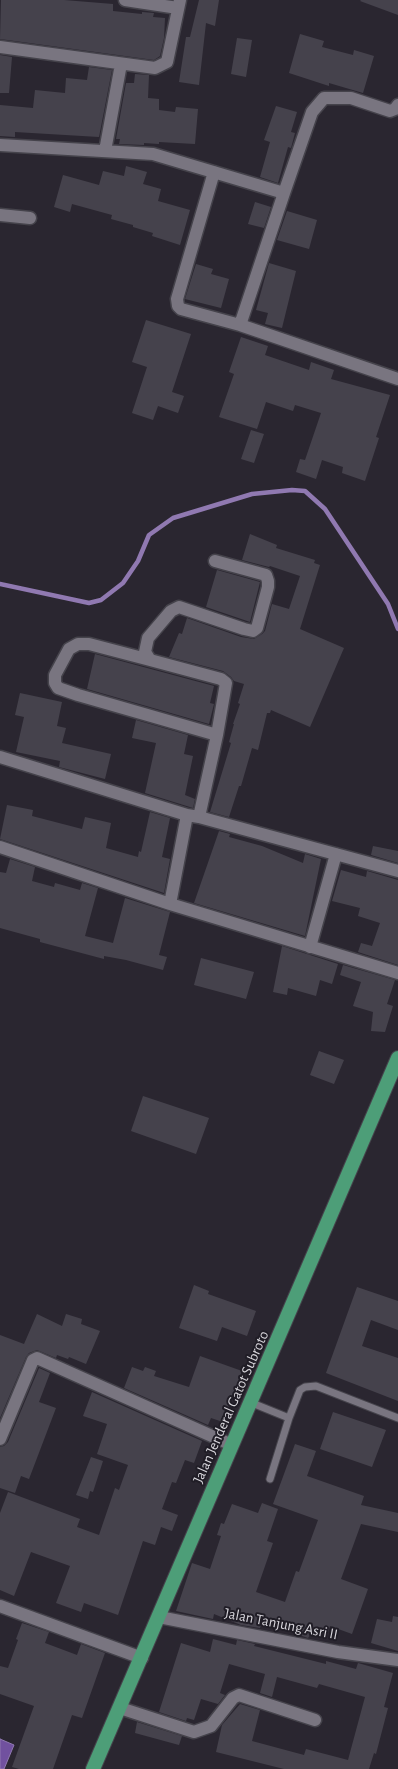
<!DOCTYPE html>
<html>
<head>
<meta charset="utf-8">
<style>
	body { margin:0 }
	canvas { display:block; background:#2a2630 }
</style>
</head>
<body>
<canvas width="398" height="1769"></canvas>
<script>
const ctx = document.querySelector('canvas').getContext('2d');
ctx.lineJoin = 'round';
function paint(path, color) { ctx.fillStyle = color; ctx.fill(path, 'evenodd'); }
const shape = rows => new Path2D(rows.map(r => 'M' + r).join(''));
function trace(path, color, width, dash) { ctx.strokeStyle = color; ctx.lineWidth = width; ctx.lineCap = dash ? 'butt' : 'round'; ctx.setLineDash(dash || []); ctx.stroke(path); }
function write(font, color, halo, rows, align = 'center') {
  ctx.font = font + ' "Alegreya Sans",sans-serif'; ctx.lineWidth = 4; ctx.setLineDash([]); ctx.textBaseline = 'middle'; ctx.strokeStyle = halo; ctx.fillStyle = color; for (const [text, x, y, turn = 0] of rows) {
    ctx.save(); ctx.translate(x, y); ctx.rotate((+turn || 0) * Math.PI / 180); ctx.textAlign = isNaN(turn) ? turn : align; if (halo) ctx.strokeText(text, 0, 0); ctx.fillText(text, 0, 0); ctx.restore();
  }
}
const water = shape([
	[0,1739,14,1745,4,1769,0,1769,0,1739]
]);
const stream = shape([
	[0,584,89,603,101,600,123,583,138,561,149,535,173,518,252,494,292,490,305,491,325,509,388,604,398,629]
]);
const building = shape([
	[1,0,64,0,113,4,113,11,142,14,142,12,154,13,153,17,165,18,164,38,160,56,154,60,0,39],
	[199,0,219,0,215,26,206,23,199,85,179,82,186,37,190,37],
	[361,0,398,0,398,15,360,1],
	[300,34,324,41,322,47,353,55,354,50,374,56,363,93,329,83,329,86,289,73],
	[237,38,252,40,246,77,231,74],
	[0,55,12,57,9,93,0,93],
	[89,67,112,70,99,137,15,132,15,137,0,136,0,105,33,108,35,90,65,93,66,78,87,80],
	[135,74,149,75,148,98,159,99,159,110,175,112,176,107,198,109,195,144,159,142,159,144,144,143,144,145,119,144,120,139,116,139,126,83,134,83],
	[276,106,297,112,291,132,295,133,291,148,288,147,278,183,260,177,270,142,264,140],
	[126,166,147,172,143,184,161,189,158,201,190,210,180,245,152,236,153,233,133,227,133,225,111,219,112,215,72,204,70,212,54,207,63,175,99,185,103,171,124,176],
	[255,202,271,207,264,228,248,224],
	[287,211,317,220,309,249,277,240],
	[269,263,296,271,282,328,265,324,268,313,256,310],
	[196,264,213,269,211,274,229,279,221,308,185,299],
	[146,320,191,334,172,392,184,396,178,413,158,406,153,420,132,413,147,367,132,362],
	[241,337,268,346,265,355,309,370,311,362,334,370,331,379,390,395,376,437,379,438,365,481,342,473,343,467,322,460,316,479,296,472,300,459,305,460,321,413,295,405,293,411,266,402,257,429,219,417,234,374,229,372],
	[251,430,264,434,254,463,241,459],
	[250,534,277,545,276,548,315,560,314,563,320,565,300,629,344,648,310,727,271,710,270,713,267,713,258,750,252,748,241,786,239,786,229,817,210,812,231,743,229,742,234,724,233,724,240,704,238,703,244,684,234,681,231,677,223,671,169,657,179,633,182,634,187,618,241,637,254,639,262,634,265,631,272,604,289,609,300,576,270,566,269,567,242,560],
	[217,570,260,582,250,622,206,607],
	[95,654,214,686,210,703,214,704,209,724,87,689],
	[20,693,62,702,57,726,66,728,62,743,111,754,105,779,59,767,60,761,16,752,24,717,15,715],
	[136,720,188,735,184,754,193,756,185,795,195,799,193,808,145,793,156,743,132,738],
	[7,805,33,810,32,816,82,829,85,817,111,823,106,848,138,857,139,851,141,852,150,812,170,818,162,857,170,859,164,893,0,839],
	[219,831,230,834,229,837,262,846,303,863,305,854,321,859,305,936,194,903],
	[373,846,398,851,398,863,371,855],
	[10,859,35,867,32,881,54,887,55,883,80,890,82,883,98,888,85,936,113,943,125,898,170,912,159,955,167,957,163,970,126,960,104,956,104,959,40,942,40,939,0,928,0,872,6,873],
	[341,870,366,877,367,871,398,880,398,965,358,952,361,943,372,946,380,923,358,916,360,908,332,901],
	[282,946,338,964,332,984,320,980,316,996,288,988,287,995,273,992],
	[201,958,254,972,246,999,194,985],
	[343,965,395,980,387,1004,393,1006,385,1032,371,1031,373,1012,353,1006,361,982,340,975],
	[319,1051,344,1060,334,1084,310,1075],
	[143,1096,209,1118,196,1154,131,1131],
	[194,1285,209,1291,208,1294,256,1311,247,1336,222,1327,217,1341,179,1328],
	[357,1287,398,1301,398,1330,371,1320,362,1346,398,1358,398,1401,326,1373],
	[37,1314,62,1326,66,1314,82,1319,81,1324,100,1331,86,1364,69,1357,68,1359,57,1355,56,1358,37,1350,29,1353,26,1357,0,1418,0,1335,24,1344],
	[200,1356,242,1371,223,1422,211,1418,208,1425,124,1388,132,1367,143,1371,145,1367,156,1371,154,1376,189,1387],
	[39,1368,50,1373,39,1402,56,1408,29,1479,21,1476,15,1493,0,1488,0,1447,4,1446,8,1442],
	[92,1392,202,1441,194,1463,185,1460,176,1483,172,1482,162,1509,178,1515,172,1531,161,1527,155,1545,143,1541,118,1615,84,1603,81,1612,56,1603,70,1566,31,1552,14,1596,0,1590,0,1513,8,1492,80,1519,77,1527,99,1535,115,1488,119,1490,128,1465,97,1454,107,1424,83,1416],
	[333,1412,386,1430,372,1467,320,1449],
	[295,1444,316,1451,307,1476,364,1496,361,1505,398,1513,398,1532,361,1524,341,1579,368,1589,352,1634,330,1626,327,1635,312,1632,308,1638,262,1622,260,1628,241,1625,214,1614,213,1619,176,1611,192,1563,210,1569,221,1536,217,1535,221,1523,224,1524,232,1504,258,1513,262,1503,278,1509,267,1541,273,1543,256,1592,285,1602,296,1571,299,1572,318,1520,273,1504],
	[91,1457,103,1461,93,1492,90,1491,88,1499,76,1495],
	[393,1616,398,1617,398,1651,371,1643,377,1619,392,1622],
	[22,1623,49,1632,45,1643,77,1655,81,1644,105,1653,82,1718,72,1715,53,1769,19,1769,12,1767,34,1706,0,1694,0,1666,8,1668,18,1640,16,1639],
	[213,1639,236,1645,237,1640,255,1644,254,1646,326,1664,326,1661,356,1669,358,1663,393,1673,384,1707,388,1708,376,1754,374,1753,369,1769,284,1769,216,1752,222,1725,240,1704,260,1710,252,1741,304,1755,306,1749,348,1760,365,1697,319,1684,317,1688,277,1677,272,1697,260,1693,265,1674,229,1664,220,1693,225,1695,218,1704,201,1699,194,1720,187,1718,186,1721,159,1712,181,1643,210,1652],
	[137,1722,182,1736,179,1745,135,1733]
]);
const service = shape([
	[252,1403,289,1418,270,1479],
	[289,1418,300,1390,305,1387,316,1386,398,1418]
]);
const minor = shape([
	[125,0,178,8],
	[0,47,155,68,167,62,180,0],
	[0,145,153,154,284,193,240,325,398,379],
	[105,151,121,64],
	[214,172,177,299,178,306,181,309,240,325],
	[284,193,312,112,324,98,351,98,390,111,395,109,398,105],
	[0,215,30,218],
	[150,660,89,644,78,644,69,649,55,675,55,683,58,688,78,695,217,735],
	[0,757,187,815,199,817,398,871],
	[199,817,217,735,226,683,221,679,150,660,145,652,148,638,171,611,179,607,244,629,253,631,257,628,268,587,268,581,266,575,215,561],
	[0,847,170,904,398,973],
	[170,904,187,815],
	[310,947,336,854],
	[0,1439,33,1360,37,1358,232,1445],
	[0,1606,142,1658],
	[159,1617,338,1652,398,1660],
	[120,1708,194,1732,211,1726,233,1698,239,1695,315,1720]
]);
const trunk = shape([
	[93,1769,398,1058]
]);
const streetNames = [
	["Jalan Jenderal Gatot Subroto",231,1407,-66],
	["Jalan Tanjung Asri II",281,1624,11]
];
paint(water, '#71519f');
trace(water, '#9079b1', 1);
trace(stream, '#9079b1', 4.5);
paint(building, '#45424c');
trace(service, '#45434b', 9);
trace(minor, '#45434b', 15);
trace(trunk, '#45434b', 16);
trace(service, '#797580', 7);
trace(minor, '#797580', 12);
trace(trunk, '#4d9e78', 14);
write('15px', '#d8d6dc', '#201d26', streetNames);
</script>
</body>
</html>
